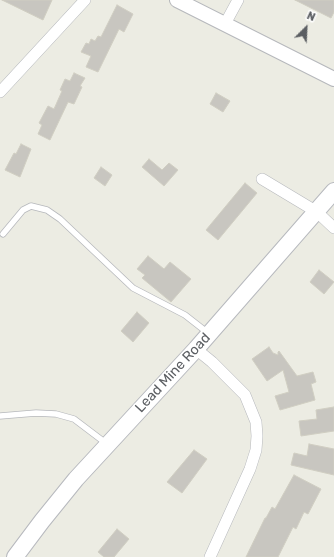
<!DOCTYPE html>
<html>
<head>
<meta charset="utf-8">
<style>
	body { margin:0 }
	#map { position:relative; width:334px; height:557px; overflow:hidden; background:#ecece3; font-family:Rubik,sans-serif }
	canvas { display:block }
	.north { position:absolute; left:286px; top:8px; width:40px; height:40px; -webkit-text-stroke:3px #fff; paint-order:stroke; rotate:24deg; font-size:11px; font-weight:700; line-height:16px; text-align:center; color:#5b5e62 }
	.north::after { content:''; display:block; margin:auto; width:14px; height:18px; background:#5b5e62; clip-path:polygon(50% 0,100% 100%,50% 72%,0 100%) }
</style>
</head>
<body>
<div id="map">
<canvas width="334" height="557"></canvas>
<div class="north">N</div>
</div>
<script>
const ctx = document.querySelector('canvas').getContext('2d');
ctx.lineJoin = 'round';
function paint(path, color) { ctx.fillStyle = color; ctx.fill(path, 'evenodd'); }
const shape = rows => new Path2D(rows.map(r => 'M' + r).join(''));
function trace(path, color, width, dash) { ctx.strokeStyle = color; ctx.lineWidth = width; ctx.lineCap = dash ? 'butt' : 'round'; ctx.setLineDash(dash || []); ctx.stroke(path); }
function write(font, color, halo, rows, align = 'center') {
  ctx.font = font + ' Rubik,sans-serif'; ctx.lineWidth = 3; ctx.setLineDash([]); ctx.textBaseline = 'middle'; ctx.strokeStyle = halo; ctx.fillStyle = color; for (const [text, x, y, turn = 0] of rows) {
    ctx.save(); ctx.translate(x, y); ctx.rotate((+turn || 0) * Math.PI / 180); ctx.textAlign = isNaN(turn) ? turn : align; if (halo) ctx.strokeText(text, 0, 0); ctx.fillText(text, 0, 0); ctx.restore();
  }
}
const building = shape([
	[2,0,52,0,43,20,2,0],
	[295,0,334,0,334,12,331,18,295,0],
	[117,5,133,14,124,32,119,29,98,72,86,67,91,56,81,52,86,43,89,44,91,39,95,41,98,36,101,37,117,5],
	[74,73,85,78,80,86,82,87,74,104,68,102,50,140,38,134,42,125,39,123,48,106,54,109,62,91,60,90,65,79,70,81,74,73],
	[216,93,230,101,223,112,210,104,216,93],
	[21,144,31,149,20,177,5,170,14,153,16,154,21,144],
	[149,159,162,170,169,163,178,170,164,186,142,167,149,159],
	[101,167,112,175,105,186,94,178,101,167],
	[245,183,257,193,218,240,206,230,245,183],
	[148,256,164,269,170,262,191,279,171,302,142,278,145,275,137,269,148,256],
	[319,270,334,282,324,294,310,282,319,270],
	[137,312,149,323,133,342,121,331,137,312],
	[269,347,273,353,278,355,278,352,279,351,297,376,313,372,316,382,311,384,315,400,280,410,275,396,289,392,283,370,267,381,252,359,269,347],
	[334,407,334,431,301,436,299,421,317,419,316,410,334,407],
	[309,444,334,449,334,475,291,465,294,453,307,456,309,444],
	[194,450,207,459,182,493,167,482,194,450],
	[294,475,321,489,308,514,304,512,296,529,293,527,278,557,246,557,265,518,266,518,272,507,275,509,294,475],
	[117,529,129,539,114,557,104,557,98,552,117,529]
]);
const service = shape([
	[3,234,23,210,31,206,47,210,60,219,133,288,185,315,208,333],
	[0,416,36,413,56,414,74,419,107,444]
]);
const minor = shape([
	[225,24,238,0],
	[0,92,85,0],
	[262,179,317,212,334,228],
	[196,349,212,362,245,395,256,422,257,436,256,450,250,469,210,557]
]);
const tertiary = shape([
	[177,0,334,79]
]);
const secondary = shape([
	[15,557,42,521,76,479,196,349,334,191]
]);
const streetNames = [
	["Lead Mine Road",173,373,-47]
];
paint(building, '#c8c6c0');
trace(building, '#d0cec2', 1);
trace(service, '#b6b8bc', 7);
trace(minor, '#b6b8bc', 12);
trace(tertiary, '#b6b8bc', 16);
trace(secondary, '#b7b9be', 18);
trace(service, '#fff', 5.5);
trace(minor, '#fff', 11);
trace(tertiary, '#fff', 14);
trace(secondary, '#fff', 16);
write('14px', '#5b5e62', '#fff', streetNames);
</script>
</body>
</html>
